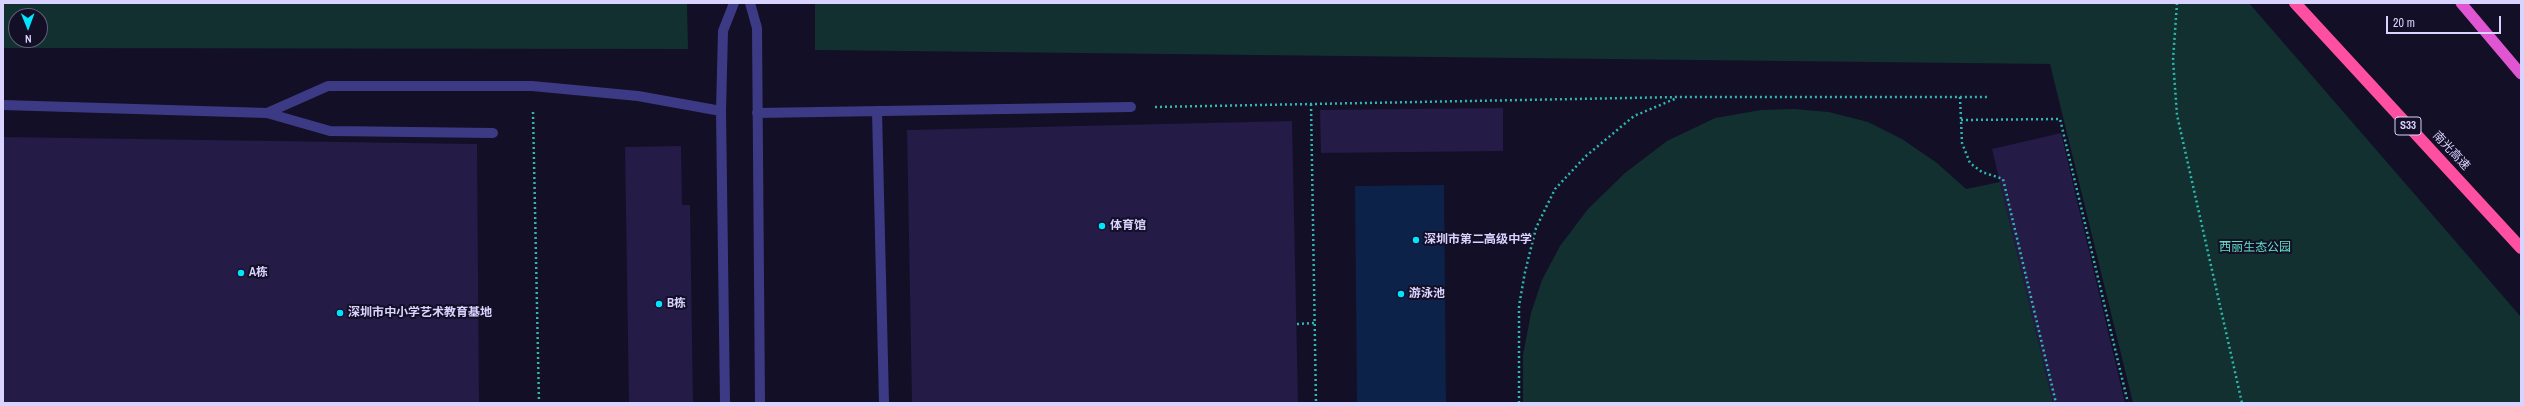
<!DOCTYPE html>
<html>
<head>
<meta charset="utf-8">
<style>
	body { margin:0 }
	#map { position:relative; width:2524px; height:406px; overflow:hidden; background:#130f26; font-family:"Archivo Narrow",sans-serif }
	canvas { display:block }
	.frame { position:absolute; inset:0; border:4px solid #d9d4ff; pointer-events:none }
	.north { position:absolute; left:8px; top:8px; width:40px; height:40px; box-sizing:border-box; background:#130f26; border:1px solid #625e7d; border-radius:50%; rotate:179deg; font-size:11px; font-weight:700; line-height:16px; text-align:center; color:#d9d4ff }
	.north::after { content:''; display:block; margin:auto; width:14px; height:18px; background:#00e5ff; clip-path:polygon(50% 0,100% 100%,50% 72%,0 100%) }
	.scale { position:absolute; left:2386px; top:16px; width:115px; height:18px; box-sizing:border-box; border:2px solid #d9d4ff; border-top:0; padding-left:5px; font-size:12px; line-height:14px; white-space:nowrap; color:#d9d4ff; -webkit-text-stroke:3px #130f26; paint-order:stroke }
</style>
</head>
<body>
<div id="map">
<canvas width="2524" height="406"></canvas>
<div class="frame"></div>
<div class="north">N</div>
<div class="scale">20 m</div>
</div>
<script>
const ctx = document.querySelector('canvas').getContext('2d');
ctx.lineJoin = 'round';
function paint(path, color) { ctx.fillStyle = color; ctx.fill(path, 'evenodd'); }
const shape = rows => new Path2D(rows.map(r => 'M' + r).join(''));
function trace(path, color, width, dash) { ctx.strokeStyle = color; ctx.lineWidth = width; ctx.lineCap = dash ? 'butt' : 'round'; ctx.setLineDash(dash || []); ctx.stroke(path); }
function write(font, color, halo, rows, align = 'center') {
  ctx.font = font + ' "Archivo Narrow","Noto Sans SC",sans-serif'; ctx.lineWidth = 4; ctx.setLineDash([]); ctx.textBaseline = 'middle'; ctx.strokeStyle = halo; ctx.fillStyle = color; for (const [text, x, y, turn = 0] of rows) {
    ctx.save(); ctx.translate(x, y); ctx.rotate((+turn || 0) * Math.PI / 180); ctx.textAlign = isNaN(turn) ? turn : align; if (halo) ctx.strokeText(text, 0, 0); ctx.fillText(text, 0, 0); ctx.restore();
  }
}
const green = shape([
	[3,3,687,3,688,49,3,48],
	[16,16,40,16,40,40,16,40],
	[815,3,2249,3,2521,317,2521,403,2133,403,2050,64,815,50],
	[1794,109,1829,112,1868,122,1902,139,1937,163,1966,189,2000,182,2053,403,1523,403,1523,355,1531,313,1542,280,1560,246,1588,209,1625,173,1667,141,1715,118,1761,110]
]);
const water = shape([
	[1444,185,1446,403,1357,403,1355,186]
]);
const building = shape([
	[1503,108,1503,151,1321,153,1320,110],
	[1292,121,1298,403,912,403,907,130],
	[2061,133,2125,403,2053,403,1992,149],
	[3,137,477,144,479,403,3,403],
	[681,146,682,205,690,205,693,403,629,403,625,147]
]);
const path = shape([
	[2177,3,2173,60,2177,115,2242,403],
	[1960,97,1962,143,1970,163,1982,172,2003,179,2056,403],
	[1311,104,1316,403],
	[1155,107,1679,97,1987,97],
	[533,112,539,403],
	[1961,120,2060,119,2128,403],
	[1297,324,1314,323],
	[1519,403,1519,306,1525,272,1536,228,1555,189,1586,156,1634,116,1677,98]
]);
const service = shape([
	[750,3,757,28,760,403],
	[3,105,267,113,328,86,532,86,638,96,721,111],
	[877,111,884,403],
	[267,113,330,131,493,133],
	[757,113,1131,107],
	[725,403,721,111,723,31,734,3]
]);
const trunk = shape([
	[2461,3,2521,74]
]);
const motorway = shape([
	[2295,3,2521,248]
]);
const markers = [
	[1102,226,4,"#00e5ff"],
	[1416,240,4,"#00e5ff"],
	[241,273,4,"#00e5ff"],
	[1401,294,4,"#00e5ff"],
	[659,304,4,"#00e5ff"],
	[340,313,4,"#00e5ff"]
];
const shields = [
	[2408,126,26]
];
const shieldNames = [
	["S33",2408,126]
];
const streetNames = [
	["南光高速",2451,151,47]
];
const poiNames = [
	["体育馆",1110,226],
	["深圳市第二高级中学",1424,240],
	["A栋",249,273],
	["游泳池",1409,294],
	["B栋",667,304],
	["深圳市中小学艺术教育基地",348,313]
];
const parkNames = [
	["西丽生态公园",2255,248]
];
paint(green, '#12302f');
paint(water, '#0c2248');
paint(building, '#241b47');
trace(path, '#2fb8b0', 2.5, [2, 3]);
trace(service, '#3d3a85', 10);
trace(trunk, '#e055d1', 11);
trace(motorway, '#ff4fa3', 12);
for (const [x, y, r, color] of markers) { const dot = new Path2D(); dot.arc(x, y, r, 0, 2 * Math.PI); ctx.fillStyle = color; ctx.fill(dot); trace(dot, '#130f26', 1.5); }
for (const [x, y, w] of shields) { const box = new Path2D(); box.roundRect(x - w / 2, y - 9, w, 18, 3); ctx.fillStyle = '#130f26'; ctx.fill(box); trace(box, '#d9d4ff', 1); }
write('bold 11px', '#d9d4ff', null, shieldNames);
write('12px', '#d9d4ff', '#130f26', streetNames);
write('bold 12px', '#d9d4ff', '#130f26', poiNames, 'left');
write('12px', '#5fe0c0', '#130f26', parkNames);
</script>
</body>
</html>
